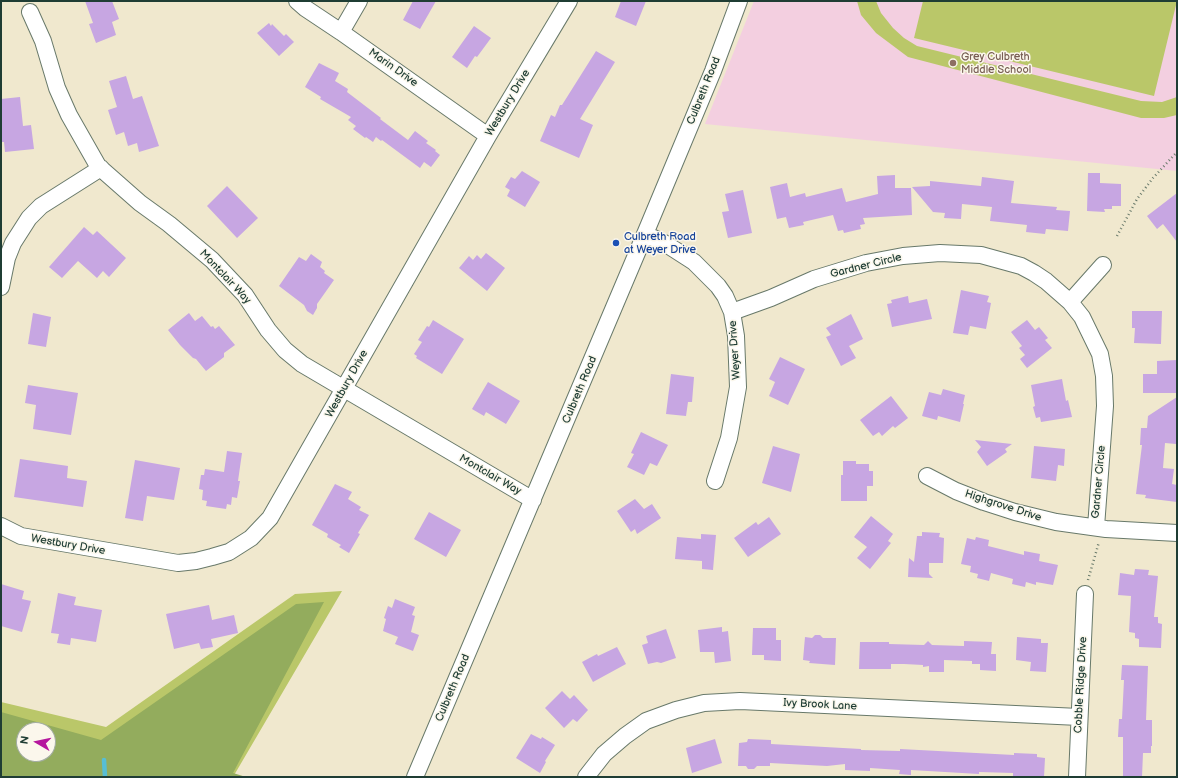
<!DOCTYPE html>
<html>
<head>
<meta charset="utf-8">
<style>
	body { margin:0 }
	#map { position:relative; width:1178px; height:778px; overflow:hidden; background:#f0e8ce; font-family:"Balsamiq Sans",sans-serif }
	canvas { display:block }
	.frame { position:absolute; inset:0; border:2px solid #1f3d34; pointer-events:none }
	.north { position:absolute; left:16px; top:722px; width:40px; height:40px; box-sizing:border-box; background:#fbf7ec; border:1px solid #a3ada2; border-radius:50%; rotate:279deg; font-size:11px; font-weight:700; line-height:16px; text-align:center; color:#1f3d34 }
	.north::after { content:''; display:block; margin:auto; width:14px; height:18px; background:#b5179e; clip-path:polygon(50% 0,100% 100%,50% 72%,0 100%) }
</style>
</head>
<body>
<div id="map">
<canvas width="1178" height="778"></canvas>
<div class="frame"></div>
<div class="north">N</div>
</div>
<script>
const ctx = document.querySelector('canvas').getContext('2d');
ctx.lineJoin = 'round';
function paint(path, color) { ctx.fillStyle = color; ctx.fill(path, 'evenodd'); }
const shape = rows => new Path2D(rows.map(r => 'M' + r).join(''));
function trace(path, color, width, dash) { ctx.strokeStyle = color; ctx.lineWidth = width; ctx.lineCap = dash ? 'butt' : 'round'; ctx.setLineDash(dash || []); ctx.stroke(path); }
function write(font, color, halo, rows, align = 'center') {
  ctx.font = font + ' "Balsamiq Sans",sans-serif'; ctx.lineWidth = 3; ctx.setLineDash([]); ctx.textBaseline = 'middle'; ctx.strokeStyle = halo; ctx.fillStyle = color; for (const [text, x, y, turn = 0] of rows) {
    ctx.save(); ctx.translate(x, y); ctx.rotate((+turn || 0) * Math.PI / 180); ctx.textAlign = isNaN(turn) ? turn : align; if (halo) ctx.strokeText(text, 0, 0); ctx.fillText(text, 0, 0); ctx.restore();
  }
}
const built = shape([
	[754,1,1177,1,1177,171,705,124]
]);
const green = shape([
	[857,1,876,1,881,13,893,28,904,38,917,46,1141,101,1162,102,1177,97,1177,115,1164,118,1141,118,908,57,876,33,861,15],
	[923,1,1177,1,1154,96,914,38],
	[342,591,233,777,1,777,1,702,106,727,295,594],
	[24,730,48,730,48,754,24,754]
]);
const forest = shape([
	[324,602,233,773,246,777,1,777,1,712,101,740,296,604],
	[24,730,48,730,48,754,24,754]
]);
const stream = shape([
	[104,760,105,777]
]);
const building = shape([
	[85,1,112,1,119,19,112,22,116,35,96,43,89,24,93,23],
	[413,1,436,1,420,29,403,20],
	[621,1,646,1,636,26,615,17],
	[269,23,271,26,272,24,284,36,286,34,294,42,279,56,257,33],
	[474,26,491,38,477,57,475,56,467,68,452,57],
	[596,51,615,62,580,119,593,125,579,158,540,141,551,115,555,117,560,105,562,105],
	[319,63,339,73,335,81,348,89,347,92,381,118,380,119,408,140,415,131,428,141,426,143,436,150,435,151,440,155,431,167,424,162,420,168,382,140,381,141,376,137,373,142,366,137,365,138,353,129,356,126,348,120,351,117,320,99,321,97,305,87],
	[126,76,133,99,142,96,159,146,139,152,137,143,128,146,124,132,116,135,108,110,117,107,109,81],
	[20,97,23,126,31,125,34,149,5,152,4,142,1,142,1,99],
	[522,171,540,182,525,207,507,196,510,190,505,187,511,177,515,179],
	[1088,173,1100,173,1100,183,1121,184,1121,206,1112,206,1112,209,1104,209,1105,212,1087,211],
	[895,175,895,188,911,188,912,215,863,218,865,224,860,225,861,229,844,233,843,230,838,231,833,215,803,222,804,225,789,228,786,217,777,219,770,187,787,183,790,197,805,193,806,197,842,188,846,202,878,194,877,176],
	[982,177,1014,181,1011,203,1057,207,1056,210,1070,211,1068,231,1046,229,1045,234,1026,232,1027,225,990,221,992,207,962,204,961,219,944,218,945,213,933,212,912,187,930,186,930,181,981,186],
	[227,186,258,218,237,238,207,206],
	[743,190,752,233,728,238,722,212,729,211,725,194],
	[1177,193,1177,242,1163,224,1157,229,1147,216],
	[84,227,93,235,97,231,126,258,109,277,103,271,97,278,78,261,62,278,49,267],
	[486,253,505,268,487,291,459,268,469,256,473,260,477,255,481,259],
	[311,254,322,262,320,267,325,271,324,273,334,280,317,304,317,308,313,315,307,311,304,305,279,286,299,257,306,261],
	[961,290,989,296,987,302,991,303,986,329,970,326,968,335,953,333],
	[908,296,909,303,927,299,932,319,892,327,887,304,892,303,891,300],
	[1132,311,1162,311,1161,344,1134,343,1135,328,1132,328],
	[33,313,51,317,46,347,28,344],
	[189,313,195,321,202,316,211,327,213,326,215,329,219,326,235,345,224,353,224,357,206,371,196,359,193,358,180,345,168,330],
	[851,314,863,339,849,346,856,358,841,366,826,337,831,335,826,328],
	[433,320,464,339,442,374,416,358,417,356,414,354,422,342,418,340,427,326,429,327],
	[1027,320,1035,330,1039,327,1048,338,1045,340,1052,348,1027,368,1020,359,1025,355,1019,348,1022,346,1011,332],
	[780,357,805,369,788,405,769,396,775,382,769,379],
	[1177,360,1177,393,1143,393,1143,374,1157,374,1157,361],
	[671,374,694,377,692,402,688,402,686,416,666,414],
	[1062,379,1066,401,1068,400,1072,417,1041,422,1040,417,1036,418,1033,407,1035,406,1031,385],
	[488,382,520,401,506,424,486,412,484,416,472,409],
	[28,385,78,393,71,435,33,429,36,405,25,403],
	[943,389,965,395,963,404,964,404,960,422,938,416,937,420,922,416,929,392,941,395],
	[891,396,908,418,895,428,893,426,882,436,879,432,873,436,860,420],
	[1177,397,1176,444,1165,443,1163,468,1174,469,1172,484,1177,485,1177,502,1145,498,1146,495,1136,494,1142,445,1140,445,1141,428,1147,428,1148,416],
	[641,432,668,445,657,466,650,463,644,475,627,467,634,454,631,453],
	[975,440,1012,444,1005,449,1007,452,987,466,977,452,981,447],
	[773,446,800,454,791,492,762,483],
	[1034,446,1065,449,1064,466,1058,465,1056,481,1031,478],
	[227,451,242,453,238,481,240,481,237,498,232,497,231,505,227,504,226,509,206,506,207,501,202,500,203,490,199,489,201,475,204,475,205,469,224,472],
	[20,459,68,466,67,478,87,481,83,507,14,497],
	[135,460,180,468,174,500,147,496,143,521,125,518],
	[843,461,856,461,856,464,869,464,869,471,873,471,873,486,867,486,867,501,841,501,841,475,843,475],
	[335,484,352,492,348,499,361,507,359,510,369,515,358,533,360,534,349,553,339,547,341,545,327,537,328,534,312,525],
	[635,499,644,509,652,504,661,518,637,534,635,529,631,532,617,511],
	[429,512,461,530,446,557,414,539],
	[871,516,893,534,888,541,891,543,870,569,857,558,867,547,854,537],
	[769,517,781,534,748,557,734,538,756,522,758,525],
	[922,532,940,533,939,537,944,538,943,563,929,563,929,574,933,578,908,577,909,558,914,562,917,536,922,536],
	[701,534,716,535,713,570,702,569,702,561,675,559,677,537,701,539],
	[976,537,989,540,988,546,1024,555,1024,551,1040,554,1039,561,1058,565,1053,585,1036,582,1036,585,1026,582,1025,587,1012,584,1013,579,991,573,989,581,977,578,978,574,970,572,971,566,961,564,967,538,975,540],
	[1135,569,1149,570,1148,575,1158,576,1154,617,1158,617,1158,623,1162,624,1161,648,1139,647,1139,639,1135,638,1135,633,1129,632,1131,596,1118,595,1120,573,1134,575],
	[1,584,24,591,22,599,31,601,22,632,1,626],
	[58,593,76,597,74,605,102,610,96,642,71,638,70,645,57,643,59,634,51,633],
	[395,599,415,607,412,615,415,616,411,632,419,635,413,651,395,644,398,637,383,631,386,619,384,618,388,606,392,608],
	[209,605,212,620,234,615,238,633,211,639,213,647,201,649,199,643,174,649,166,614],
	[722,627,722,632,728,631,731,661,715,663,714,652,700,652,698,630],
	[753,628,776,628,776,640,781,640,781,661,764,660,764,655,752,655],
	[666,629,676,658,661,663,657,662,648,664,642,645,648,643,646,636],
	[815,635,820,635,823,638,836,638,835,665,809,663,810,661,803,660,805,637,812,638],
	[1017,637,1041,639,1041,643,1048,643,1046,672,1030,671,1031,662,1016,660],
	[928,641,932,645,964,646,964,641,992,642,991,654,996,654,996,671,980,670,980,664,972,664,972,661,944,660,944,672,929,672,929,666,923,667,923,665,904,664,891,664,891,669,859,669,860,642,889,642,889,644,924,645],
	[617,647,626,664,593,682,582,662,597,654,598,656],
	[1122,665,1148,666,1146,720,1152,720,1152,746,1151,746,1151,753,1143,753,1142,777,1123,777,1123,737,1118,737,1119,719,1122,719,1124,680,1121,680],
	[562,691,570,699,574,695,588,710,577,722,573,719,564,728,545,708],
	[531,734,541,739,542,737,555,745,545,761,546,762,540,773,516,758],
	[715,739,722,763,692,773,686,748],
	[748,739,771,740,771,744,861,749,861,750,900,751,900,749,1014,755,1014,753,1037,754,1037,757,1045,758,1044,777,1013,777,1013,773,979,772,979,774,911,770,911,775,899,774,900,770,870,768,870,771,845,770,845,764,827,766,770,763,770,766,757,766,754,769,748,769,746,766,738,766,739,743,747,742]
]);
const path = shape([
	[1117,236,1137,199,1153,178,1177,152],
	[1088,580,1099,542]
]);
const minor = shape([
	[297,1,305,8,341,32,488,136],
	[30,12,43,41,57,88,69,115,98,166,140,203,169,224,212,260,245,295,268,330,285,350,302,364,533,500],
	[341,32,359,1],
	[645,234,666,244,694,262,718,286,725,296,732,312,736,336,738,387,729,438,715,481],
	[1,287,7,258,13,243,29,218,41,206,101,168],
	[1070,302,1103,265],
	[732,312,771,298,814,279,866,263,903,256,940,253,981,255,1021,266,1034,273,1046,281,1070,302,1082,317,1100,354,1104,376,1105,406,1096,527],
	[927,476,956,491,984,502,1015,512,1056,522,1106,529,1177,533],
	[1,526,21,536,178,563,196,561,212,557,229,552,251,538,270,518,488,136,569,1],
	[415,777,645,234,713,71,739,1],
	[586,777,604,754,625,736,646,721,676,710,704,703,740,701,1079,717],
	[1077,777,1085,594]
]);
const markers = [
	[953,63,4,"#8d6e63"],
	[616,243,4,"#1a4fb4"]
];
const educationNames = [
	["Grey Culbreth",961,57],
	["Middle School",961,70]
];
const streetNames = [
	["Marin Drive",393,68,35],
	["Culbreth Road",704,91,-68],
	["Westbury Drive",508,103,-59],
	["Gardner Circle",866,266,-14],
	["Montclair Way",225,277,47],
	["Weyer Drive",735,350,-94],
	["Westbury Drive",347,384,-61],
	["Culbreth Road",580,390,-67],
	["Montclair Way",490,475,30],
	["Gardner Circle",1099,482,-85],
	["Highgrove Drive",1003,506,18],
	["Westbury Drive",68,545,10],
	["Cobble Ridge Drive",1081,685,-87],
	["Culbreth Road",453,688,-67],
	["Ivy Brook Lane",820,705,3]
];
const transitNames = [
	["Culbreth Road",624,237],
	["at Weyer Drive",624,250]
];
paint(built, '#f3cfe0');
paint(green, '#bac769');
paint(forest, '#93ac5d');
trace(stream, '#57bed4', 4.5);
paint(building, '#c7a6e2');
trace(minor, '#68796a', 18);
trace(path, '#68796a', 2.5, [1, 3]);
trace(minor, '#fff', 16);
for (const [x, y, r, color] of markers) { const dot = new Path2D(); dot.arc(x, y, r, 0, 2 * Math.PI); ctx.fillStyle = color; ctx.fill(dot); trace(dot, '#fbf7ec', 1.5); }
write('11px', '#785e54', '#fbf7ec', educationNames, 'left');
write('11px', '#1f3d34', '#fbf7ec', streetNames);
write('11px', '#164399', '#fbf7ec', transitNames, 'left');
</script>
</body>
</html>
